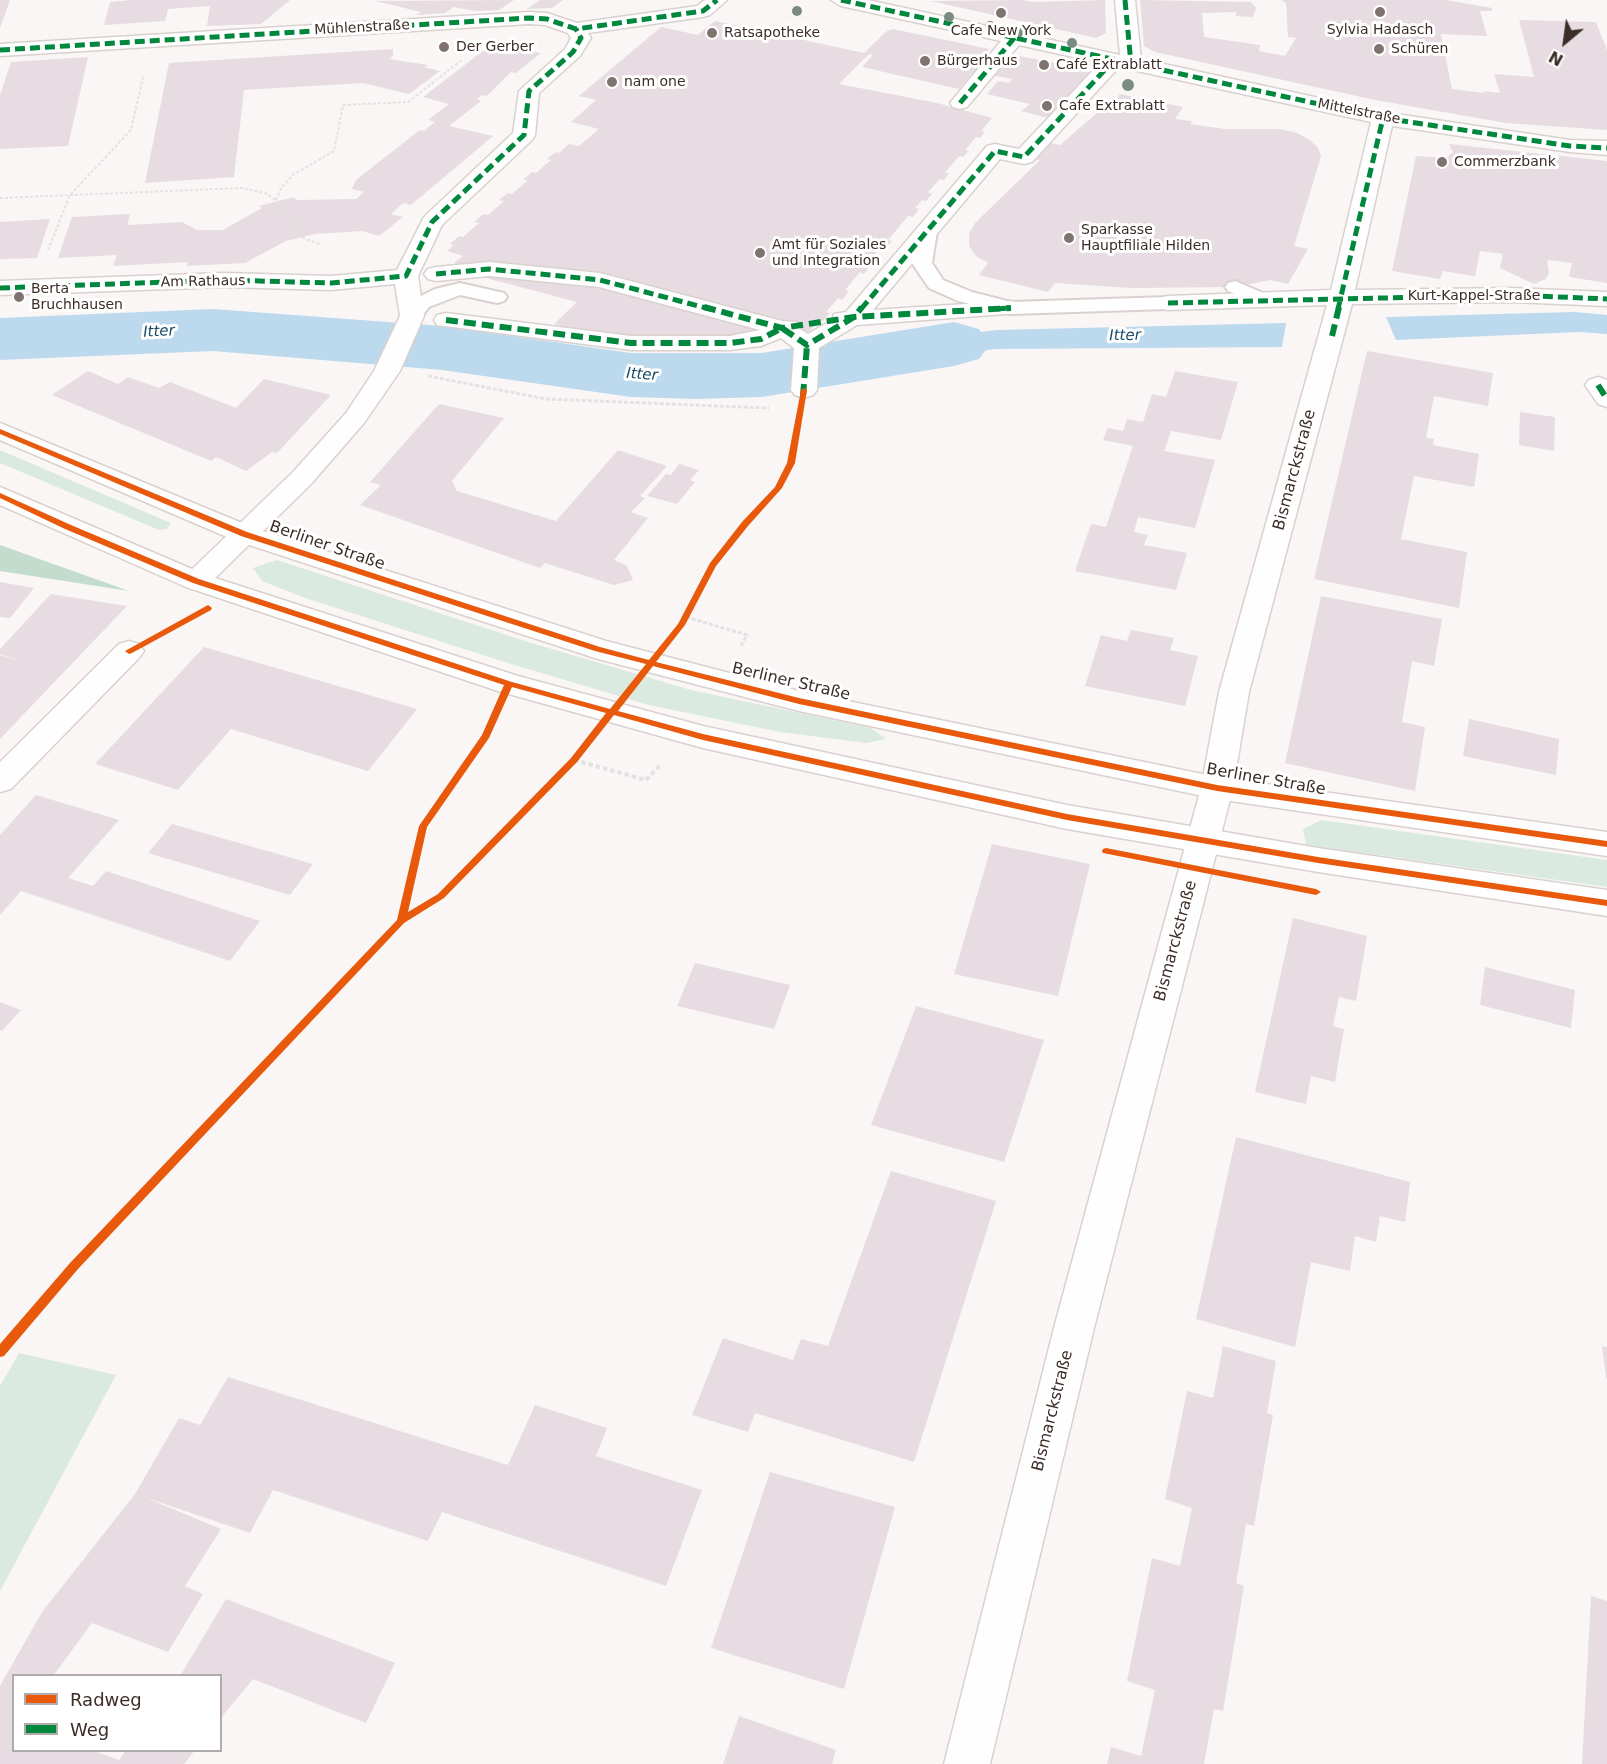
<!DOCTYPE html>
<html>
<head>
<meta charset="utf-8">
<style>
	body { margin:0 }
	#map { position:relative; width:1607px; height:1764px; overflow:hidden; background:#faf6f5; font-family:"DejaVu Sans",sans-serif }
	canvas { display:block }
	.legend { position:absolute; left:12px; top:1674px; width:210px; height:78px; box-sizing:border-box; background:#fff; border:2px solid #b1aba9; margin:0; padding:8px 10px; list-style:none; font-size:18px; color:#3c2d27 }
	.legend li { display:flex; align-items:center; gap:12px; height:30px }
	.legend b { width:30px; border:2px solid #b1aba9 }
	.north { position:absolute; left:1535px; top:12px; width:60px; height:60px; -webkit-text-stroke:4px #fff; paint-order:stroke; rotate:209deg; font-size:16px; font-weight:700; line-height:24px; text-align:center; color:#3c2d27 }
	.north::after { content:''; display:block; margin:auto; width:21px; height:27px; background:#3c2d27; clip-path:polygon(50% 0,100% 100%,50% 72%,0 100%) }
</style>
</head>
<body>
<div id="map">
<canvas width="1607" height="1764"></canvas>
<ul class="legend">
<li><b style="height:8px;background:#e8590c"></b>Radweg</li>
<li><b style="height:8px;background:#00873e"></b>Weg</li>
</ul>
<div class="north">N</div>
</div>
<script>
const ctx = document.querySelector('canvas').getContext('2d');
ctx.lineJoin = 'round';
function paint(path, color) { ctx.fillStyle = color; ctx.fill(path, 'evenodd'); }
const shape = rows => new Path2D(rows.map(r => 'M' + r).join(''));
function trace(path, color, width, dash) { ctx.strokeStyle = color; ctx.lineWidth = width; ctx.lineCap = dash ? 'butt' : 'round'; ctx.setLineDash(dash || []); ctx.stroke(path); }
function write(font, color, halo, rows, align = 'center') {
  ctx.font = font + ' "DejaVu Sans",sans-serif'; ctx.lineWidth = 6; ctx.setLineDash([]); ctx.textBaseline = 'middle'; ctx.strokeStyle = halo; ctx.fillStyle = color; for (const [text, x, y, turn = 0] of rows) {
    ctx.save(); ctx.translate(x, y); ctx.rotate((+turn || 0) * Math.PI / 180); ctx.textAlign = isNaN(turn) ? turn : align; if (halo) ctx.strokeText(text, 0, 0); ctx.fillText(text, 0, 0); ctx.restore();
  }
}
const green = shape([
	[0,450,171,523,167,529,159,530,0,463],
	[277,560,528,642,691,690,871,728,886,739,866,743,780,732,649,705,511,664,305,598,262,581,253,568],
	[1321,820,1607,860,1607,887,1306,845,1303,829],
	[19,1353,116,1375,0,1591,0,1386]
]);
const forest = shape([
	[0,545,129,591,0,571]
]);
const water = shape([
	[1575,312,1607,315,1607,334,1579,332,1396,340,1386,317],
	[275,315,378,326,361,357,205,343,0,348,0,325],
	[1286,323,1282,347,995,349,819,375,828,353,996,330],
	[448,338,633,364,691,366,781,361,787,383,718,388,635,387,437,358]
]);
const river = shape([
	[213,309,442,326,631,353,762,353,954,322,979,329,990,344,979,359,954,366,762,397,696,399,631,397,442,370,213,351,0,360,0,318,213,309]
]);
const building = shape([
	[0,0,10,0,0,28],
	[131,0,290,0,261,24,207,26,210,6,168,9,165,21,104,25,110,2],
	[514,0,499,10,475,11,454,7,445,13,416,15,421,12,375,1],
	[540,0,563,0,552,8,527,9],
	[1023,0,1033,2,1105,0,1106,33,1096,38,931,1],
	[1140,0,1251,2,1256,8,1253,17,1235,16,1237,12,1202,13,1204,37,1260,45,1259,51,1285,56,1296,38,1288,37,1286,3,1281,0,1446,0,1492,8,1492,11,1480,11,1487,36,1441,34,1452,89,1485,93,1484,91,1500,93,1494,74,1534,77,1519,20,1596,22,1607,50,1607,130,1506,123,1375,100,1155,52,1144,46],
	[715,21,864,53,887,31,893,29,989,49,976,69,959,89,862,67,873,55,869,54,839,84,937,103,992,118,981,131,985,132,980,138,976,137,965,150,969,151,963,157,959,156,945,173,949,173,944,180,940,179,928,192,932,194,926,201,922,200,915,208,919,209,913,217,908,216,888,240,892,241,885,249,881,248,867,264,871,265,864,274,860,272,845,290,849,291,842,300,838,298,826,312,830,313,823,321,819,320,808,333,767,340,606,337,554,324,577,302,475,275,455,274,455,262,463,256,447,251,454,245,450,244,459,236,463,237,479,223,474,222,483,214,488,215,504,201,499,200,508,193,512,194,528,180,523,180,532,172,536,173,551,160,547,159,556,152,559,153,569,144,579,146,599,129,571,122,596,100,579,96,661,27,698,35],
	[499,44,541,53,516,73,511,72,487,96,482,95,477,99,481,101,449,126,493,136,411,205,403,203,391,214,403,217,379,236,362,231,315,234,286,241,245,263,187,266,188,262,113,266,117,255,58,258,72,217,130,214,127,225,182,222,197,230,223,230,262,208,259,206,294,197,296,200,356,199,364,192,352,189,356,180,420,130,424,131,435,122,428,120,449,104,423,97,483,51,489,52],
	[393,49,393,56,389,59,428,65,424,67,440,71,409,94,363,83,244,90,234,177,145,183,169,63],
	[1009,54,1071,66,1069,68,1093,73,1056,120,1021,111,1030,104,987,94,998,81,1009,83,1012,79,990,75],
	[88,57,68,146,0,149,0,95,11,62],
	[1120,94,1183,107,1175,119,1192,121,1190,124,1225,129,1281,129,1297,133,1310,140,1318,148,1321,156,1294,246,1308,249,1288,284,1270,280,1235,287,1130,288,1055,283,1048,292,979,275,988,263,976,256,969,246,969,234,975,223,1040,160,1034,159,1047,142,1060,145,1106,105,1114,102],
	[1449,144,1607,161,1607,283,1569,277,1572,263,1547,260,1549,273,1546,279,1534,284,1500,268,1503,254,1480,251,1475,276,1443,271,1440,279,1392,271,1416,156,1446,158,1453,152],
	[50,219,37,258,0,259,0,222],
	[1367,351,1493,373,1488,406,1434,396,1426,438,1434,439,1433,445,1479,454,1474,487,1414,476,1401,539,1467,552,1459,608,1314,579],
	[88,371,118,384,128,377,159,388,170,382,236,408,264,379,331,395,277,453,272,452,246,471,216,457,211,461,52,395],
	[1175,371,1238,382,1221,440,1171,431,1164,451,1215,460,1195,528,1138,517,1134,532,1148,535,1144,545,1187,553,1176,590,1075,571,1091,524,1106,527,1133,446,1103,440,1108,428,1123,431,1127,419,1143,422,1152,394,1166,397],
	[439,404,504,418,452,481,457,491,556,521,618,450,667,466,640,496,645,498,631,512,648,518,614,560,627,566,633,580,614,585,545,563,540,568,360,505,381,485,370,482],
	[1520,412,1555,417,1554,451,1519,445],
	[679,464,699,470,690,480,695,482,677,504,647,496,666,474,671,475],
	[0,582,34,588,10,618,0,617],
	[51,594,127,606,0,739,0,655,25,662,0,654,0,649],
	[1321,596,1442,619,1434,666,1412,661,1402,722,1425,727,1415,791,1285,763],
	[1131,630,1174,638,1170,650,1198,656,1185,706,1085,686,1101,635,1127,641],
	[204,647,283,670,417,709,368,771,231,729,178,790,95,764],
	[1469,719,1559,739,1556,775,1463,756],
	[36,795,119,820,68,878,93,886,106,871,260,921,230,961,21,891,0,915,0,835],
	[172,824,313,864,290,895,148,853],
	[992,844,1090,864,1058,996,954,974],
	[1293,918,1367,936,1356,1001,1339,997,1333,1026,1344,1029,1335,1082,1311,1076,1306,1104,1255,1092],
	[695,963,790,985,774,1029,677,1006],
	[1485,967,1575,990,1571,1028,1480,1005],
	[0,1002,21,1010,2,1031,0,1030],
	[916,1006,1044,1040,1004,1162,871,1125],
	[1236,1137,1410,1182,1405,1222,1380,1216,1376,1242,1355,1236,1350,1271,1311,1262,1295,1347,1196,1319],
	[891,1171,996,1201,914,1462,755,1413,748,1432,692,1415,723,1338,793,1360,801,1339,828,1346],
	[1223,1346,1276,1361,1267,1413,1273,1415,1254,1526,1246,1524,1236,1583,1244,1586,1223,1711,1214,1709,1204,1764,1107,1764,1111,1747,1141,1756,1155,1690,1127,1681,1152,1558,1180,1566,1192,1508,1165,1499,1187,1391,1213,1398],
	[1602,1346,1607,1347,1607,1378,1606,1378],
	[228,1377,508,1465,535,1405,607,1428,596,1456,702,1490,666,1586,442,1512,428,1541,273,1490,250,1533,144,1497,221,1529,185,1586,203,1594,168,1652,92,1623,53,1676,14,1676,14,1750,92,1750,119,1760,126,1750,195,1750,184,1764,0,1764,0,1686,42,1612,135,1494,179,1418,200,1425],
	[770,1472,895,1507,844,1689,711,1648],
	[1591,1596,1607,1601,1607,1764,1582,1764],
	[226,1599,395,1663,366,1723,253,1679,220,1719,220,1676,180,1676],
	[739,1716,836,1750,832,1764,723,1764]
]);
const pathFar2 = shape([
	[806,40,821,28],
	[0,198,242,188,265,193,276,200,301,237,321,245],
	[276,200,281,188,294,174,334,151,343,105,408,102,463,59],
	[48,250,70,195,131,130,143,77]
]);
const pathFar1 = shape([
	[428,376,546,399,769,408],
	[686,617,747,635,741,646]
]);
const path = shape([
	[574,760,646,780,659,766]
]);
const lane = shape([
	[927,225,934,227,937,231,932,263,943,280,972,292,1011,302,1168,297,1175,299,1178,303,1175,307,1168,309,1011,314,958,301,929,288,912,263,917,231,920,227,927,225],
	[1235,281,1270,296,1273,300,1270,304,1263,306,1228,291,1225,287,1228,283,1235,281],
	[460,283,504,293,507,297,504,301,497,303,460,295,429,307,419,320,412,322,405,320,402,316,415,299,435,289,460,283]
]);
const street = shape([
	[705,0,727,0,710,15,703,17,588,33,591,38,580,56,539,93,535,135,532,140,442,225,418,276,424,316,400,371,364,423,311,484,206,587,196,590,186,587,182,581,186,575,293,472,346,413,374,371,400,316,395,284,331,290,224,287,0,295,0,281,224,273,331,276,397,270,424,217,513,133,519,91,565,49,571,38,568,33,545,25,529,24,0,56,0,44,529,12,547,13,577,23,697,6,705,0],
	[831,0,868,0,1120,55,1115,0,1135,0,1141,59,1383,112,1570,140,1607,141,1607,155,1570,152,1392,126,1355,290,1512,288,1607,292,1607,306,1512,302,1352,304,1249,692,1233,788,1095,1324,990,1764,944,1764,1055,1324,1201,788,1219,692,1327,305,1168,310,1159,308,1156,303,1159,298,1168,296,1331,290,1371,122,1119,67,1032,162,1024,164,1000,159,873,310,1011,301,1020,303,1023,308,1020,313,857,325,819,348,817,390,813,395,804,398,795,395,791,390,794,348,781,338,761,346,730,350,631,350,437,325,434,320,437,315,446,313,631,336,730,336,760,330,599,287,489,276,436,281,428,279,424,274,428,269,436,267,489,262,600,273,782,321,798,322,800,329,808,334,832,320,834,314,846,312,987,146,995,144,1019,149,1100,63,1019,45,967,107,960,109,953,107,950,103,1001,41,841,6,831,0],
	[1598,377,1607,380,1607,407,1598,404,1585,385,1589,380,1598,377],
	[129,641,139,644,144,651,139,658,11,789,0,792,0,762,119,644,129,641]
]);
const primary = shape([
	[0,423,254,528,606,641,799,691,1217,777,1607,832,1607,856,1217,799,799,711,598,659,234,540,0,440,0,423],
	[0,487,206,575,518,676,703,726,1067,805,1318,848,1607,890,1607,916,1318,872,1067,829,703,748,498,691,186,587,0,505,0,487]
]);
const quietFar1 = shape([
	[841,0,1383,118,1570,146,1607,148],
	[1125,0,1131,64],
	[0,50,529,18,547,19,576,29,703,11,717,0],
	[960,103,1015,37],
	[436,274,489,269,600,280,710,309],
	[0,288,224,280,331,283,406,276,432,222,524,135,529,91,573,52,581,38,576,29],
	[1168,303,1512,295,1607,299],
	[861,309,995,151,1024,157,1114,60],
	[996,309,1011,308],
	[1338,309,1383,118]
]);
const quiet = shape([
	[704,307,782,328,854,317,1011,308],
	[446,320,631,343,730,343,761,339,782,328,807,345,854,317,862,307],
	[1332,336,1339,307],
	[1598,385,1607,399],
	[803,396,807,345]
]);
const cycleway = shape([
	[804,388,807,390,795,463,782,488,748,526,716,566,685,625,656,662,799,698,1217,785,1607,841,1607,847,1217,791,799,704,653,666,618,711,703,734,1067,814,1318,857,1607,900,1607,906,1318,863,1067,820,703,740,614,715,577,762,444,898,404,923,78,1269,4,1356,0,1357,0,1344,70,1263,397,920,419,826,482,735,504,685,193,583,65,529,0,498,0,493,71,525,199,579,512,682,610,709,646,664,595,651,241,536,0,434,0,429,247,532,600,647,649,660,678,624,710,563,742,522,775,487,787,463,801,390,804,388],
	[512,687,606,713,571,758,438,894,408,912,427,827,489,738,512,687],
	[208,605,212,608,211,610,132,653,129,654,125,651,208,605],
	[1106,848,1316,889,1321,892,1316,895,1103,853,1102,851,1103,849,1106,848]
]);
const trees = [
	[797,11,5],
	[949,17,5],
	[990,26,5],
	[1019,32,5],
	[1072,43,5],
	[1128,85,6]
];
const markers = [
	[1380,12,6,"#7e736f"],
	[1001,13,6,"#7e736f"],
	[712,33,6,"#7e736f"],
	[444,47,6,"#7e736f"],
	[1379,49,6,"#7e736f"],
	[925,61,6,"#7e736f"],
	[1044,65,6,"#7e736f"],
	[612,82,6,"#7e736f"],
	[1047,106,6,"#7e736f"],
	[1442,162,6,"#7e736f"],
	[1069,238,6,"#7e736f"],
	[760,253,6,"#7e736f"],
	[19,297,6,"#7e736f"]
];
const farStreetnames = [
	["Mühlenstraße",362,28,-3],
	["Mittelstraße",1359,112,11],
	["Am Rathaus",203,282,-1],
	["Kurt-Kappel-Straße",1474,296]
];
const farPoinames = [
	["Sylvia Hadasch",1380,30,"center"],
	["Cafe New York",1001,31,"center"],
	["Ratsapotheke",724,33],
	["Der Gerber",456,47],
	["Schüren",1391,49],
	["Bürgerhaus",937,61],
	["Café Extrablatt",1056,65],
	["nam one",624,82],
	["Cafe Extrablatt",1059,106],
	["Commerzbank",1454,162],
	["Sparkasse",1081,230],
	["Hauptfiliale Hilden",1081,246],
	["Amt für Soziales",772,245],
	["und Integration",772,261],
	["Berta",31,289],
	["Bruchhausen",31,305]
];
const farWaternames = [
	["Itter",159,332,-3],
	["Itter",1125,336,-1],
	["Itter",642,375,4]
];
const streetNames = [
	["Bismarckstraße",1295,470,-75],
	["Berliner Straße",327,546,19],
	["Berliner Straße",791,682,13],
	["Berliner Straße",1266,780,10],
	["Bismarckstraße",1176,941,-75],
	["Bismarckstraße",1053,1411,-76]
];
paint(green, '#daeae0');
paint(forest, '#c4dccd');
paint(water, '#bcd9ed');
paint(river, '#bcd9ed');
paint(building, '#e7dce1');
trace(lane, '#dad1ce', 4);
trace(street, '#dad1ce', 3);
trace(primary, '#dad1ce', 3);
trace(pathFar2, '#e3e1e1', 2, [3, 2]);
trace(pathFar1, '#e3e1e1', 3, [4, 2]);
trace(path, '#e3e1e1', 4, [4.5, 3]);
paint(lane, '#fefefe');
paint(street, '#fefefe');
paint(primary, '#fefefe');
trace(quietFar1, '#00873e', 5, [10, 5]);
trace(quiet, '#00873e', 6, [12, 6]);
paint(cycleway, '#e8590c');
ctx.fillStyle = '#798c82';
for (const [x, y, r] of trees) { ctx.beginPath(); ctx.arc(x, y, r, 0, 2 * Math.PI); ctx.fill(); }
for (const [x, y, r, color] of markers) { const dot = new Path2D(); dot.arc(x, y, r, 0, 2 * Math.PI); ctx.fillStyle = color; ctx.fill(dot); trace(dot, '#fff', 2); }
write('14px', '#3c2d27', '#fff', farStreetnames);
write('14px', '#3c2d27', '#fff', farPoinames, 'left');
write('italic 15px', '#174a67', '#fff', farWaternames);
write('16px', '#3c2d27', '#fff', streetNames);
</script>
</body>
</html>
